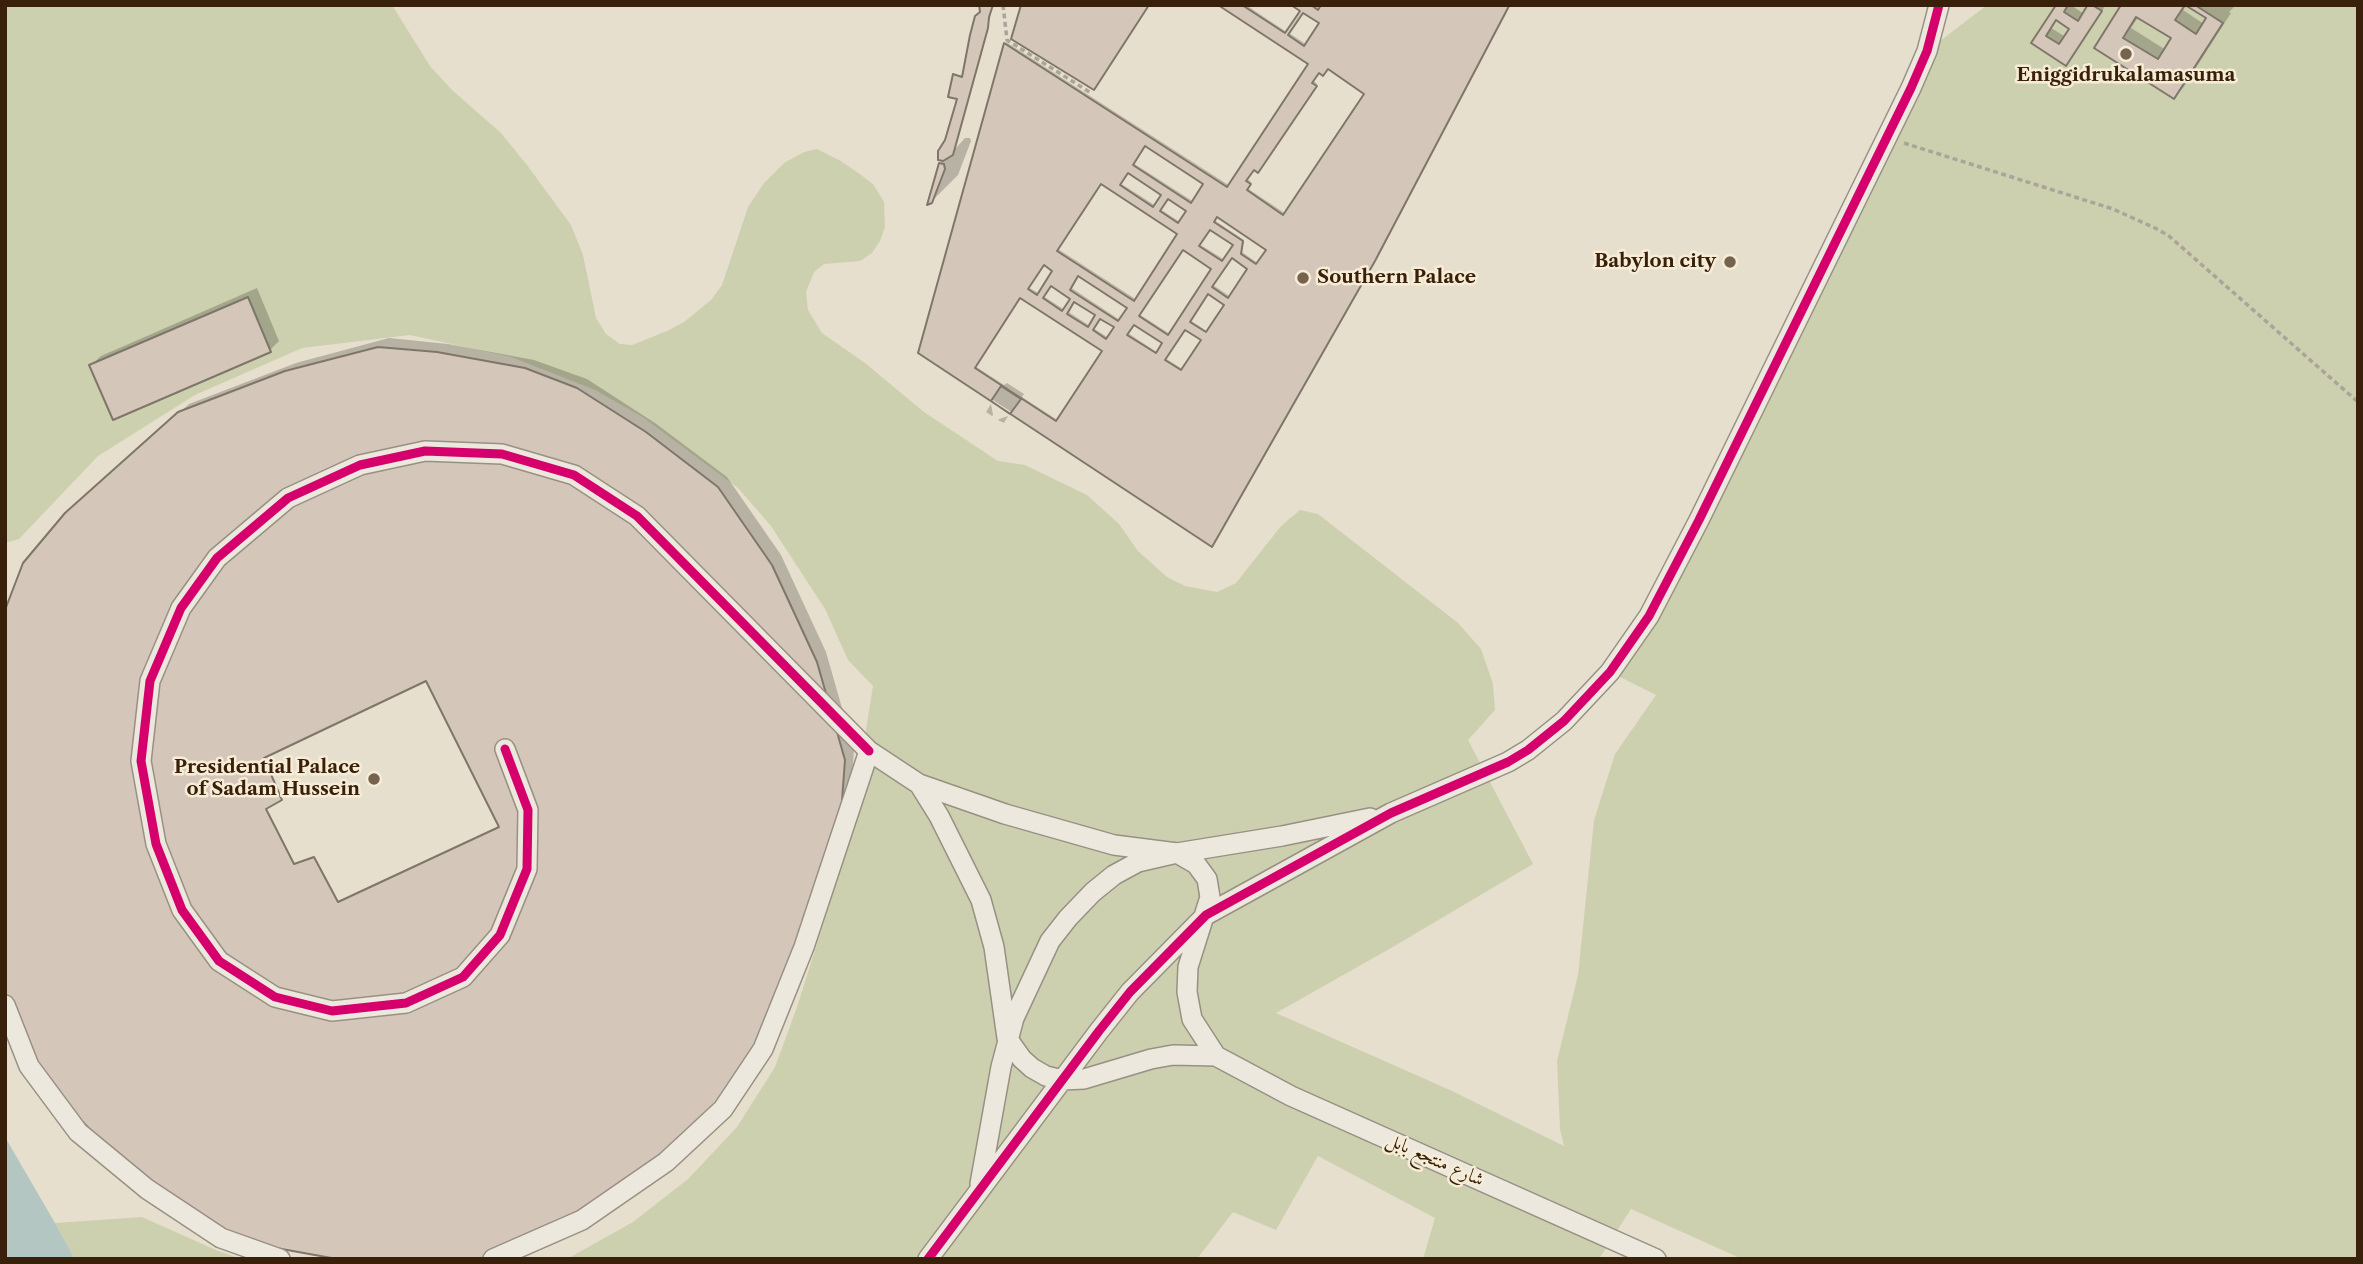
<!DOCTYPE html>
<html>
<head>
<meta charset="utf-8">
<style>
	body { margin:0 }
	#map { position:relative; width:2363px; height:1264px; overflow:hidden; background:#e7dfcd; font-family:"Libre Caslon Text",serif }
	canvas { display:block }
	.frame { position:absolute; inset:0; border:7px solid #39200a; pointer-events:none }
</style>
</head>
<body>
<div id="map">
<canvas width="2363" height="1264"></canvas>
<div class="frame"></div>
</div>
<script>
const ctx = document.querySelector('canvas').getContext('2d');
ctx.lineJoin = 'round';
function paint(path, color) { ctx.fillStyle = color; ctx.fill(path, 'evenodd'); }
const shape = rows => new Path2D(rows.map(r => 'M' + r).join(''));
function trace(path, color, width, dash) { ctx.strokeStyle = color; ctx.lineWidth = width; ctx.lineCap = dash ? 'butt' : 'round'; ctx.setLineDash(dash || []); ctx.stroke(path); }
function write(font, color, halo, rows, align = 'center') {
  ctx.font = font + ' "Libre Caslon Text",Amiri,serif'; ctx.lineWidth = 5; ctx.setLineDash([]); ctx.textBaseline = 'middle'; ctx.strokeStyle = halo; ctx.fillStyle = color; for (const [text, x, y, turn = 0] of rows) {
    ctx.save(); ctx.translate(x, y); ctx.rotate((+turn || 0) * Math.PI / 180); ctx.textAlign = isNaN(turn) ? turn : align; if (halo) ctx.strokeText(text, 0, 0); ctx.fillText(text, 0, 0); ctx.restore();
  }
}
const green = shape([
	[5,5,392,5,430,66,452,90,501,133,527,165,571,225,583,255,596,318,606,334,620,344,632,345,667,331,684,322,711,300,722,285,748,207,764,183,784,163,804,152,817,149,841,161,861,175,873,184,884,202,885,227,880,241,872,253,860,261,824,264,814,272,806,292,808,310,822,333,865,363,924,412,998,461,1025,465,1087,495,1119,524,1138,551,1167,577,1185,586,1217,592,1236,583,1281,526,1300,510,1318,514,1458,623,1481,649,1493,684,1495,710,1468,740,1533,864,1391,948,1276,1013,1450,1090,1564,1146,1560,1129,1557,1061,1578,975,1594,820,1615,754,1656,695,1610,672,1629,647,1927,51,1987,5,2358,5,2358,1259,1742,1259,1631,1209,1599,1259,1423,1259,1435,1218,1318,1156,1276,1230,1233,1212,1197,1259,567,1259,633,1222,688,1179,737,1127,775,1067,797,1007,847,849,873,686,848,660,825,609,771,526,738,488,644,418,595,390,511,357,410,335,302,348,195,395,98,456,19,539,5,543],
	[142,1217,216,1250,241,1259,75,1259,55,1223]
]);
const water = shape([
	[5,1137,55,1223,75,1259,5,1259]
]);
const shadow = shape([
	[993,5,982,53,955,149,965,138,970,138,971,141,958,175,931,202,939,165,946,157,947,141,959,98,954,75,964,76],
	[1221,5,1246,5,1288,33,1302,10,1295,5,1315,5,1320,9,1323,5,1509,5,1376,258,1214,543,920,353,1005,44,1006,42,1230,186,1310,63],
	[1303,11,1321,23,1307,45,1289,33],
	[1328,67,1367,93,1286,214,1247,188,1251,182,1246,178,1254,168,1259,169,1317,84,1313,80,1319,71],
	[1145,144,1206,184,1194,202,1133,163],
	[1128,171,1163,194,1156,206,1120,183],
	[1101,182,1180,234,1137,300,1058,249],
	[1168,197,1188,210,1180,222,1160,209],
	[1218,215,1268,249,1259,264,1242,252,1244,240,1214,220],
	[1210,228,1235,244,1225,260,1199,244],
	[1183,248,1213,269,1170,334,1139,314],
	[1232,256,1250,268,1231,297,1213,285],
	[1044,263,1055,270,1040,294,1028,287],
	[1079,274,1129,307,1120,320,1070,287],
	[1051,284,1073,298,1065,310,1043,296],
	[1208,292,1226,304,1208,332,1190,320],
	[1020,296,1105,351,1059,421,1022,397,1024,394,1007,383,1004,385,975,366],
	[1075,300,1098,315,1090,326,1067,311],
	[1100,317,1116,327,1109,338,1093,328],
	[1134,323,1165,342,1158,353,1128,333],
	[1185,328,1203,340,1184,370,1165,358],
	[2058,5,2071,5,2084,14,2088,5,2106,5,2066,64,2033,43],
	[2057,19,2072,28,2066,37,2051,28],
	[2123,5,2187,5,2183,10,2204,24,2208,18,2188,5,2236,5,2229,12,2231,13,2183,88,2174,97,2096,48],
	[2139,16,2174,38,2166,50,2131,28],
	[257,288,279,341,270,350,91,365,101,356],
	[389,338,448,344,534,360,587,379,655,423,727,477,781,555,826,652,854,750,848,830,77,504,189,404,296,363],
	[991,404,993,415,992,416,986,412],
	[1008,416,1004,423,998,420,999,419]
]);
const building = shape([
	[979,5,993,5,989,17,988,28,953,155,943,161,938,160,938,151,945,140,957,99,948,97,953,74,962,77,970,35,975,16,980,12,979,5],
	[1021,5,1149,5,1094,90,1011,39,1021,5],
	[1218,5,1242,5,1285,33,1300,11,1291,5,1311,5,1318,10,1321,5,1509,6,1375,261,1212,547,918,353,1004,43,1227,187,1308,64,1218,5],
	[1303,13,1319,23,1304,46,1288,35,1303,13],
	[1328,69,1364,94,1283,215,1247,190,1251,184,1246,181,1254,170,1258,173,1317,86,1312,83,1319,73,1323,76,1328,69],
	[1145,146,1203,184,1191,203,1133,165,1145,146],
	[1128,173,1161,195,1153,207,1120,185,1128,173],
	[1101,184,1177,234,1134,301,1057,251,1101,184],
	[1168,199,1186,211,1178,223,1160,211,1168,199],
	[1217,217,1266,250,1256,264,1241,254,1243,241,1214,222,1217,217],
	[1210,230,1233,245,1222,261,1199,246,1210,230],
	[1183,250,1211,269,1168,335,1139,316,1183,250],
	[1232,258,1247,269,1228,298,1212,287,1232,258],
	[1044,265,1052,271,1037,295,1028,289,1044,265],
	[1078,276,1127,308,1118,321,1070,290,1078,276],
	[1051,286,1070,299,1062,311,1043,298,1051,286],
	[1208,294,1224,305,1206,332,1190,322,1208,294],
	[1020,298,1102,351,1056,421,975,368,1020,298],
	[1074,302,1095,315,1088,327,1067,314,1074,302],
	[1100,319,1114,327,1106,339,1093,330,1100,319],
	[1134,325,1162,343,1156,353,1127,335,1134,325],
	[1185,330,1201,340,1181,370,1165,360,1185,330],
	[2056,5,2068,5,2064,12,2078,21,2087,6,2085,5,2092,5,2102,11,2066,66,2031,43,2056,5],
	[2056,20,2069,29,2059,44,2046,36,2056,20],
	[2121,5,2185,5,2175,20,2196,34,2206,18,2185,5,2195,5,2223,23,2174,99,2094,48,2121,5],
	[2136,17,2171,38,2158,59,2123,38,2136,17],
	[939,163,944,164,945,169,932,203,927,205,939,163],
	[248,297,271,352,113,420,89,365,248,297],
	[378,347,437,352,525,368,577,388,646,432,718,487,772,565,817,662,845,760,839,841,804,947,723,1109,582,1220,493,1259,337,1259,221,1238,147,1189,29,1066,5,1005,5,610,23,563,65,513,178,412,285,371,378,347],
	[1001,386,1021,399,1010,414,991,401,1001,386],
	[426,681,499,827,338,902,314,857,294,864,266,809,282,800,264,758,426,681]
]);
const path = shape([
	[1003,5,1007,40,1091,93],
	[1904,143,2113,209,2155,228,2169,236,2358,402]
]);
const minor = shape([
	[505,749,528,810,527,869,500,935,463,977,406,1003,332,1011,275,997,219,961,182,910,156,844,141,761,150,681,181,608,217,558,288,498,360,465,425,451,502,454,574,475,637,516,869,751],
	[919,784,939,816,981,900,994,947,1007,1038,1022,1059,1032,1068,1046,1076,1062,1080,1084,1079,1151,1059,1173,1055,1216,1056,1291,1096,1656,1259],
	[5,1005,29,1066,78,1132,147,1189,221,1238,280,1259],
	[980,1184,1001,1067,1014,1018,1050,941,1068,918,1093,892,1114,875,1138,862,1177,853,1282,836,1370,818],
	[493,1259,582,1220,666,1162,723,1109,763,1049,804,947,869,751,919,784,1005,814,1114,845,1177,853,1196,864,1207,879,1210,897,1188,967,1187,992,1192,1019,1216,1056],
	[928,1259,1099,1031,1130,992,1206,915,1391,813,1508,762,1528,750,1564,721,1610,672,1649,616,1699,520,1911,88,1927,51,1939,5]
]);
const cycleway = shape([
	[505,749,528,810,527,869,500,935,463,977,406,1003,332,1011,275,997,219,961,182,910,156,844,141,761,150,681,181,608,217,558,288,498,360,465,425,451,502,454,574,475,637,516,869,751],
	[928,1259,1099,1031,1130,992,1206,915,1391,813,1508,762,1528,750,1564,721,1610,672,1649,616,1699,520,1911,88,1927,51,1939,5]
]);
const markers = [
	[2126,54,7,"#76634e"],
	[1730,262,7,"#76634e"],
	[1303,278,7,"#76634e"],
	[374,779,7,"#76634e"]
];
const poiNames = [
	["Eniggidrukalamasuma",2126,76,"center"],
	["Babylon city",1716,262],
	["Southern Palace",1317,278,"left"],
	["Presidential Palace",360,768],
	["of Sadam Hussein",360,790]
];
const streetNames = [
	["شارع منتجع بابل",1435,1160,24]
];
paint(green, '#cdd0ae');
paint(water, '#b4c6c1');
paint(shadow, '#0003');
paint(building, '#d5c6ba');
trace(building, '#7f766a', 2);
trace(minor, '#989083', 22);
trace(path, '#aaa49a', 3.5, [5, 3.5]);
trace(minor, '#ece8de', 19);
trace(cycleway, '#d6006c', 9);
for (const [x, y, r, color] of markers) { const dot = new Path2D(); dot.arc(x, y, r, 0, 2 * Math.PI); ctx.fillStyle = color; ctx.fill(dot); trace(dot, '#f7edd7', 2.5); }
write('bold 19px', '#39200a', '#f7edd7', poiNames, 'right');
write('19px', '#39200a', '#f7edd7', streetNames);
</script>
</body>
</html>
